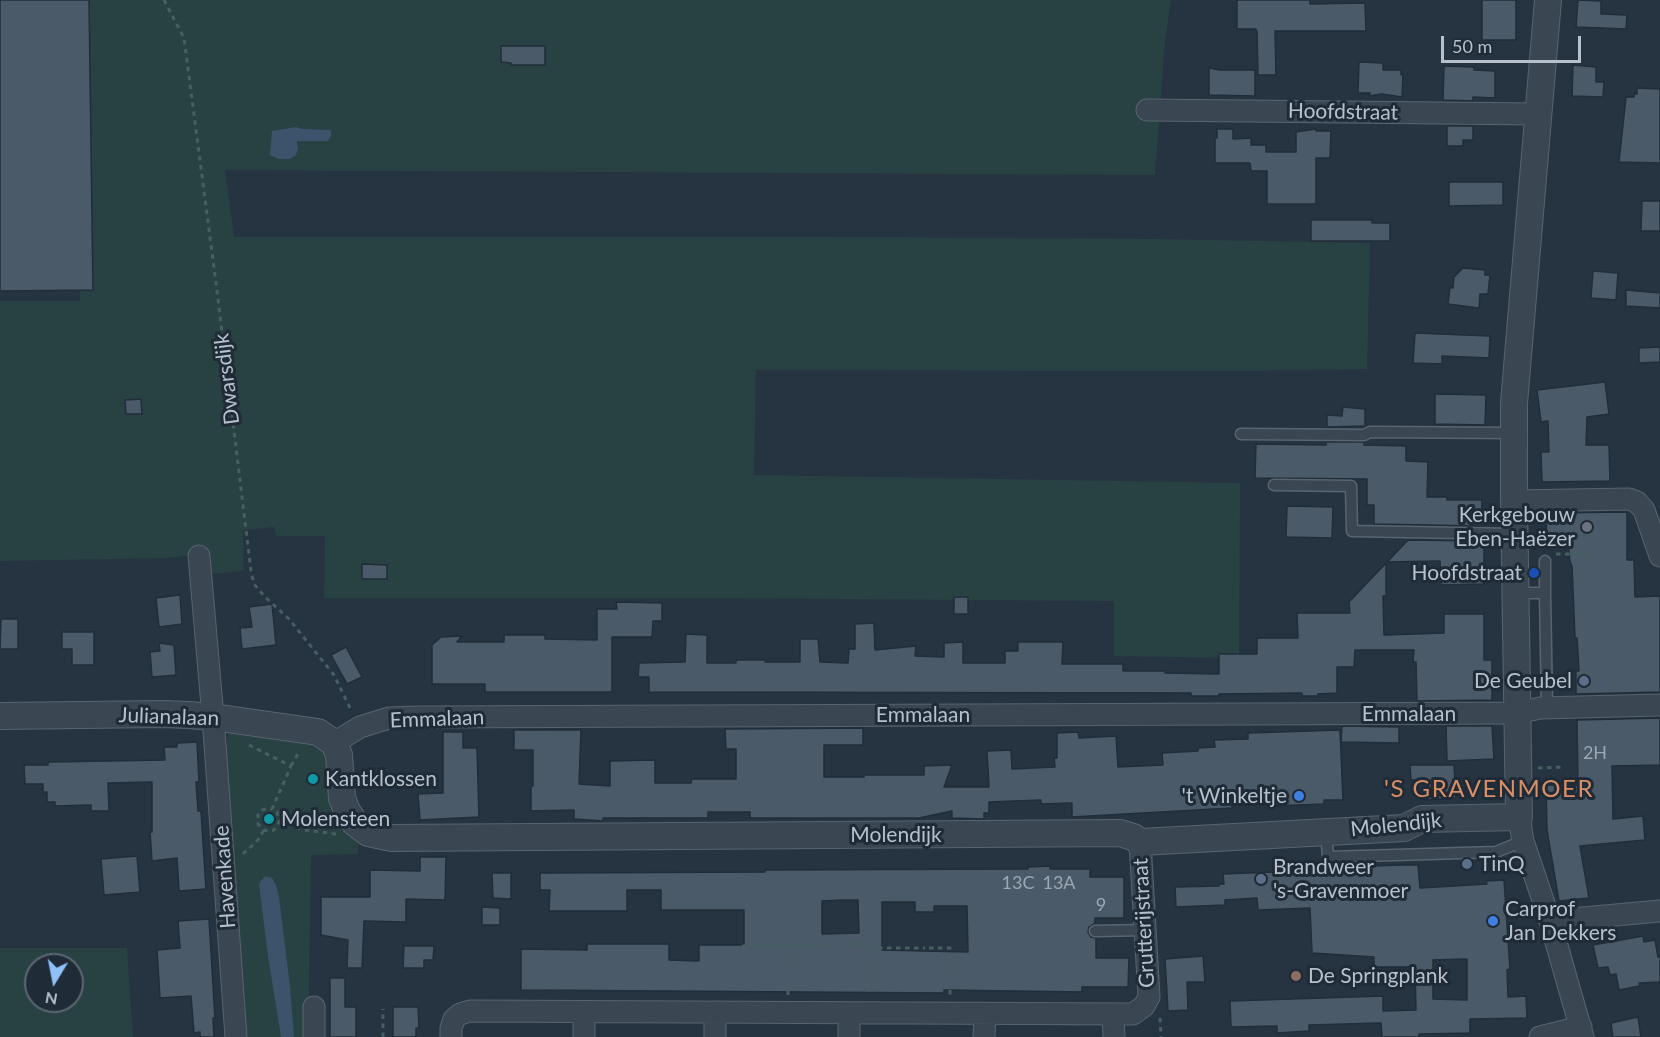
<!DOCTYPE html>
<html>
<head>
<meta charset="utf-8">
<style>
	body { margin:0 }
	#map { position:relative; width:1660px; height:1037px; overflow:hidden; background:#263442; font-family:Lato,sans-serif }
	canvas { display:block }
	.north { position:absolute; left:24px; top:953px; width:60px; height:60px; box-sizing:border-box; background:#1f2b37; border:2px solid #5c6773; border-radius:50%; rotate:190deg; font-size:16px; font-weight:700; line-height:24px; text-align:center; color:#b7c1cc }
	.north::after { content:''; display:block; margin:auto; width:21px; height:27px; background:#8ec1fa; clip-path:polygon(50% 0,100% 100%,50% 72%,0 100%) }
	.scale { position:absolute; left:1441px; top:36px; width:140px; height:27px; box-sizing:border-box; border:3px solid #b7c1cc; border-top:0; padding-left:8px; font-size:18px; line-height:21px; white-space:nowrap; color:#b7c1cc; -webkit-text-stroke:4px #1f2b37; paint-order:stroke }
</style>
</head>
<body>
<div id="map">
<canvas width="1660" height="1037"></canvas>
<div class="north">N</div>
<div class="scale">50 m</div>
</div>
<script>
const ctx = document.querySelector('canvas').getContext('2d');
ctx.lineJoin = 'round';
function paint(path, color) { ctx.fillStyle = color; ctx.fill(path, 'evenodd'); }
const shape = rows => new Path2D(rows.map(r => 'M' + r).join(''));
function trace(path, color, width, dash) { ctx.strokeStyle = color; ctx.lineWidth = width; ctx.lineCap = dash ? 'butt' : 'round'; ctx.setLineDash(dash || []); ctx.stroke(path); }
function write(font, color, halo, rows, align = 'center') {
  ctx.font = font + ' Lato,sans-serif'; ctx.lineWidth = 6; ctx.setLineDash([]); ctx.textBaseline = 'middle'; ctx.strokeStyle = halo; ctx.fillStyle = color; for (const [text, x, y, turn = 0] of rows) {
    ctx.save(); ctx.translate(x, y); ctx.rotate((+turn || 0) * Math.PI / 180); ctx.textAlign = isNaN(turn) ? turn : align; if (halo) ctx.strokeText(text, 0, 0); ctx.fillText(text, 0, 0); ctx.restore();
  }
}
const green = shape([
	[80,0,1171,0,1165,41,1155,175,225,170,234,237,833,237,1155,239,1370,243,1367,369,1229,371,756,370,754,475,1240,483,1239,658,1114,656,1114,601,709,598,324,598,325,536,276,536,274,527,243,530,244,571,210,574,208,553,168,558,0,561,0,301,80,301],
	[296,127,302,129,297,141,298,150,290,159,279,159],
	[229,729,310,740,320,748,327,760,339,820,345,832,358,841,358,854,311,855,308,1037,244,1037,225,755],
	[0,948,127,948,133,1037,0,1037],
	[36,965,72,965,72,1001,36,1001]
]);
const water = shape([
	[296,127,302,129,331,130,331,136,328,141,297,141,298,150,295,156,290,159,279,159,270,155,272,131],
	[265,876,272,878,276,885,279,897,290,986,294,1037,281,1037,268,956,259,884]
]);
const building = shape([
	[0,0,89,0,93,290,0,291,0,0],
	[1237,0,1310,0,1310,4,1365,3,1366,31,1275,31,1276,75,1258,75,1257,31,1256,31,1256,29,1237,29,1237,0],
	[1482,0,1516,0,1516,40,1482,40,1482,0],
	[1578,0,1601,1,1601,14,1627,15,1626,29,1576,27,1578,0],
	[501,46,545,46,545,65,511,65,511,63,501,62,501,46],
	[1359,62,1383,63,1383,70,1401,70,1401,75,1403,74,1402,97,1382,94,1369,96,1370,93,1358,93,1359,62],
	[1573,65,1596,67,1596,82,1604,82,1603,97,1572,96,1573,65],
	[1444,66,1474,67,1474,70,1495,71,1495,98,1473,97,1473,101,1443,100,1444,66],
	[1209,68,1220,70,1255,70,1255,96,1209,95,1209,68],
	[1637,88,1660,89,1660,163,1619,162,1626,97,1634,97,1634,94,1637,94,1637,88],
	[1447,126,1473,126,1473,140,1463,140,1463,146,1447,146,1447,126],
	[1217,129,1233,129,1233,139,1251,138,1251,145,1266,145,1266,152,1296,152,1296,132,1316,129,1316,131,1331,131,1330,158,1316,158,1316,204,1267,204,1267,171,1251,171,1250,163,1215,163,1215,138,1217,138,1217,129],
	[1449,182,1503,182,1503,205,1449,206,1449,182],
	[1642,201,1660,201,1660,231,1641,231,1642,201],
	[1311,220,1372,220,1372,223,1390,223,1390,241,1311,241,1311,220],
	[1463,268,1485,270,1485,275,1490,275,1488,294,1480,294,1479,308,1448,304,1450,287,1453,288,1454,277,1463,268],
	[1593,271,1618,273,1616,300,1591,298,1593,271],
	[1626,290,1660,293,1660,308,1626,306,1626,290],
	[1415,333,1490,336,1489,358,1442,356,1442,364,1413,363,1415,333],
	[1660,347,1660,362,1639,363,1639,348,1660,347],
	[1605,382,1609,414,1587,417,1586,445,1609,445,1610,481,1542,482,1541,452,1549,452,1548,421,1541,422,1537,390,1605,382],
	[1435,394,1486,395,1485,425,1435,424,1435,394],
	[141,399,142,414,126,414,125,400,141,399],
	[1343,407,1365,409,1365,426,1327,427,1327,415,1342,416,1343,407],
	[1326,442,1364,442,1364,445,1406,446,1406,461,1428,462,1427,497,1447,497,1447,500,1482,500,1481,526,1374,524,1374,505,1367,505,1367,479,1255,478,1256,444,1326,445,1326,442],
	[1287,506,1333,507,1332,538,1286,537,1287,506],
	[1627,512,1627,560,1634,560,1635,597,1660,596,1660,692,1576,694,1576,671,1579,671,1577,638,1575,638,1572,566,1570,562,1568,543,1547,543,1546,513,1627,512],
	[1408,540,1481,541,1481,547,1484,547,1484,584,1441,585,1440,561,1387,562,1408,540],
	[1386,563,1386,596,1383,596,1384,635,1444,633,1444,614,1484,614,1484,660,1492,660,1492,700,1417,701,1416,662,1413,662,1414,650,1355,650,1354,667,1337,667,1337,693,1318,694,1318,696,1302,696,1302,693,1219,694,1219,696,1191,696,1191,693,649,692,649,677,638,677,639,663,685,662,686,634,707,635,707,663,736,663,736,660,766,660,765,662,800,662,800,639,818,639,820,662,848,663,849,649,855,649,855,624,874,623,875,650,916,646,915,656,944,657,944,643,963,642,963,663,1005,663,1005,651,1018,651,1018,642,1063,642,1062,664,1123,664,1123,671,1165,671,1165,673,1219,674,1219,654,1257,654,1257,638,1298,638,1297,613,1350,613,1349,602,1386,563],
	[362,564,387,565,387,579,362,579,362,564],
	[180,595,182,624,159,627,156,598,180,595],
	[954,597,968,597,968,614,954,614,954,597],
	[616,602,662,603,662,621,653,621,652,637,612,637,612,692,485,692,485,684,432,684,432,645,441,637,462,636,457,642,504,642,504,635,545,635,545,639,597,640,597,609,617,609,616,602],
	[272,604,276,645,242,649,240,628,252,627,249,607,272,604],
	[1,619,18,619,18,649,0,649,1,619],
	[62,632,94,632,94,665,72,665,72,649,62,649,62,632],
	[159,643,174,645,176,675,152,677,150,652,160,651,159,643],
	[346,647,362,677,347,684,331,655,346,647],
	[1660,718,1660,765,1612,766,1613,819,1643,816,1645,840,1580,846,1589,898,1559,901,1547,830,1546,785,1578,785,1577,720,1660,718],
	[1342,726,1399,727,1399,743,1341,742,1342,726],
	[1446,726,1492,726,1494,759,1447,761,1446,726],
	[863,728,863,745,824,745,824,777,864,777,864,775,924,775,924,766,952,765,944,787,989,787,987,751,1011,750,1012,769,1055,767,1054,758,1057,758,1057,733,1078,732,1079,738,1116,736,1118,767,1163,765,1162,753,1198,751,1198,748,1215,747,1214,740,1248,739,1248,733,1340,730,1343,800,1324,800,1324,804,1272,806,1272,798,1231,800,1232,808,1072,817,1072,803,1041,804,1041,800,989,802,989,813,984,813,984,819,952,818,952,811,919,818,750,818,750,812,708,812,708,818,603,818,603,821,574,819,574,810,531,811,531,786,533,786,533,750,514,750,514,730,581,730,579,784,610,786,610,761,655,760,655,783,691,783,692,779,736,779,736,749,726,749,725,729,863,728],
	[443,732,463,732,463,748,477,748,479,817,420,820,418,794,443,793,443,732],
	[197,742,199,782,196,782,198,811,201,811,206,889,179,891,177,858,152,861,150,832,152,832,152,782,108,783,109,811,91,811,91,805,55,806,55,802,47,802,47,792,43,792,43,784,25,784,24,765,48,765,48,762,165,760,164,747,177,747,177,743,197,742],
	[1410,765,1454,765,1456,798,1425,800,1424,780,1411,780,1410,765],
	[137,856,140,892,104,895,101,859,137,856],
	[420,857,446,857,445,900,406,899,406,922,364,921,362,968,347,968,348,940,321,935,321,897,370,897,370,870,420,871,420,857],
	[1403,865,1418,865,1420,888,1487,884,1486,881,1504,880,1510,969,1507,970,1508,997,1526,996,1527,1018,1470,1019,1470,1033,1419,1034,1419,1037,1382,1037,1381,1023,1309,1025,1309,1031,1277,1033,1277,1026,1231,1027,1230,1001,1383,996,1383,1011,1416,1010,1415,967,1374,967,1374,957,1312,953,1310,908,1258,910,1257,898,1225,900,1225,905,1176,907,1175,887,1219,886,1219,884,1224,884,1223,874,1322,870,1322,868,1340,867,1403,865],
	[1467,959,1467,1000,1433,999,1433,960,1467,959],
	[1050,866,1050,869,1090,869,1090,877,1124,877,1124,918,1095,918,1095,923,1089,927,1088,932,1091,937,1096,938,1096,958,1129,958,1128,987,1082,987,1082,992,944,990,944,993,521,990,521,949,587,950,587,944,669,944,669,960,699,961,699,945,744,945,744,910,661,910,661,890,627,890,627,911,549,911,550,890,540,890,540,873,765,872,765,870,1028,869,1028,867,1050,866],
	[843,900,858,900,859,933,822,934,822,901,843,900],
	[882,902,915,902,915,912,934,912,934,906,967,906,968,952,882,950,882,902],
	[492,873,511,873,511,899,493,898,492,873],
	[482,907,500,908,500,925,482,925,482,907],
	[209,919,215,1018,213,1018,214,1037,200,1037,200,1032,194,1033,191,996,160,998,157,950,180,948,178,921,209,919],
	[1643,936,1644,942,1655,940,1658,957,1660,957,1660,982,1639,983,1640,986,1619,990,1616,974,1610,975,1608,967,1598,968,1593,945,1643,936],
	[404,946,434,946,433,960,424,960,424,968,403,968,404,946],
	[1203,956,1205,982,1187,982,1188,1010,1168,1011,1165,959,1203,956],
	[330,978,345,978,345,1007,356,1007,356,1037,330,1037,330,978],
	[393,1007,418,1007,419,1028,416,1028,416,1037,393,1037,393,1007],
	[1638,1017,1641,1037,1613,1037,1611,1023,1638,1017]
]);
const path = shape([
	[164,0,184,38,216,283,251,571,254,584,264,596,289,619,334,675,351,710],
	[1556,554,1588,554],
	[249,745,291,766,272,809,277,812,279,822,274,830,269,831,264,830,258,824,258,815,262,810,267,809,272,809],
	[291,766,299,752],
	[1538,768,1565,767],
	[279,822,305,830,336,834],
	[243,854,258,840,264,830],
	[849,944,869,944,869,994],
	[742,946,826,946],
	[788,946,788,995],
	[869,948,925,948],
	[929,948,950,948,950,995],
	[1160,1018,1161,1037],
	[383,1037,383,1009]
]);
const service = shape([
	[1241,434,1364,435,1370,432,1513,433],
	[1274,485,1351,486,1352,531,1514,534],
	[1516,593,1545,593,1545,561],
	[1545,593,1547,708],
	[1326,831,1328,857,1496,852,1523,841],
	[1095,931,1145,930]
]);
const minor = shape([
	[1147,110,1538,114],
	[1514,501,1629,499,1637,502,1644,510,1660,556],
	[199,556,213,717,236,1037],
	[334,743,360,727,389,718,418,717,1517,713,1540,708,1660,705],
	[1519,817,1523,841,1550,921,1583,1037],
	[1550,921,1660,911],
	[314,1007,314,1037],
	[584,1012,584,1037],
	[1113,1014,1114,1037],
	[451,1037,451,1028,454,1019,460,1014,470,1011,1133,1014,1144,1006,1149,997,1140,842],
	[715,1037,715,1012],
	[849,1037,849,1013],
	[984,1037,985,1014],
	[1540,1037,1581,1027]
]);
const tertiary = shape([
	[0,716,162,714,189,715,213,717,318,732,334,743,339,755,342,798,347,811,355,823,368,833,392,838,1120,833,1133,837,1140,842,1404,828,1422,819,1519,817,1514,501,1514,403,1548,0]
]);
const markers = [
	[1587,527,6,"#6b7280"],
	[1534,573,6,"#1a4fb4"],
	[1584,681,6,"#5c6f8a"],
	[313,779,6,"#0f9aa8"],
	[1299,796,6,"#3f7fe0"],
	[269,819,6,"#0f9aa8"],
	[1467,864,6,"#5c6f8a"],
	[1261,879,6,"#5c6f8a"],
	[1493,921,6,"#3f7fe0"],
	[1296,976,6,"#8d6e63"]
];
const numberNames = [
	["2H",1595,753],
	["13C",1018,883],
	["13A",1059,883],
	["9",1101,905]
];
const streetNames = [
	["Hoofdstraat",1343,112,1],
	["Dwarsdijk",227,379,-97],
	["Emmalaan",1409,714],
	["Emmalaan",923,715],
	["Julianalaan",169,717,2],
	["Emmalaan",437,719,-2],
	["Molendijk",1396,825,-6],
	["Molendijk",896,835],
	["Havenkade",225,877,-94],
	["Grutterijstraat",1144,923,-93]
];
const poiNames = [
	["Kerkgebouw",1575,515,"right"],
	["Eben-Haëzer",1575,539,"right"],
	["Hoofdstraat",1522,573,"right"],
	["De Geubel",1572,681,"right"],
	["Kantklossen",325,779],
	["'t Winkeltje",1287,796,"right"],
	["Molensteen",281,819],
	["TinQ",1479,864],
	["Brandweer",1273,867],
	["'s-Gravenmoer",1273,891],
	["Carprof",1505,909],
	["Jan Dekkers",1505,933],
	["De Springplank",1308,976]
];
const quarterNames = [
	["'S GRAVENMOER",1489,789]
];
paint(green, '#284243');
paint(water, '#3b536b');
paint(building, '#4a5a68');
trace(building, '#212d39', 1.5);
trace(service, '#58646f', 13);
trace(minor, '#58646f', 23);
trace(tertiary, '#58646f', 28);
trace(path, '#465f60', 3, [4.5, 4.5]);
trace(service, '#3a4652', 10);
trace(minor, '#3a4652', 21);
trace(tertiary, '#3a4652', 26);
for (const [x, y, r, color] of markers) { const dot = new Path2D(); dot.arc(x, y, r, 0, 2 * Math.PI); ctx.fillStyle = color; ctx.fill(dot); trace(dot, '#1f2b37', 2); }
write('18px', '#9ca7b3', null, numberNames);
write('21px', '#b7c1cc', '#1f2b37', streetNames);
write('21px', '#b7c1cc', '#1f2b37', poiNames, 'left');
ctx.letterSpacing = '1.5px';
write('24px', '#d88e66', '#1f2b37', quarterNames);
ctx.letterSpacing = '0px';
</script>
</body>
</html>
